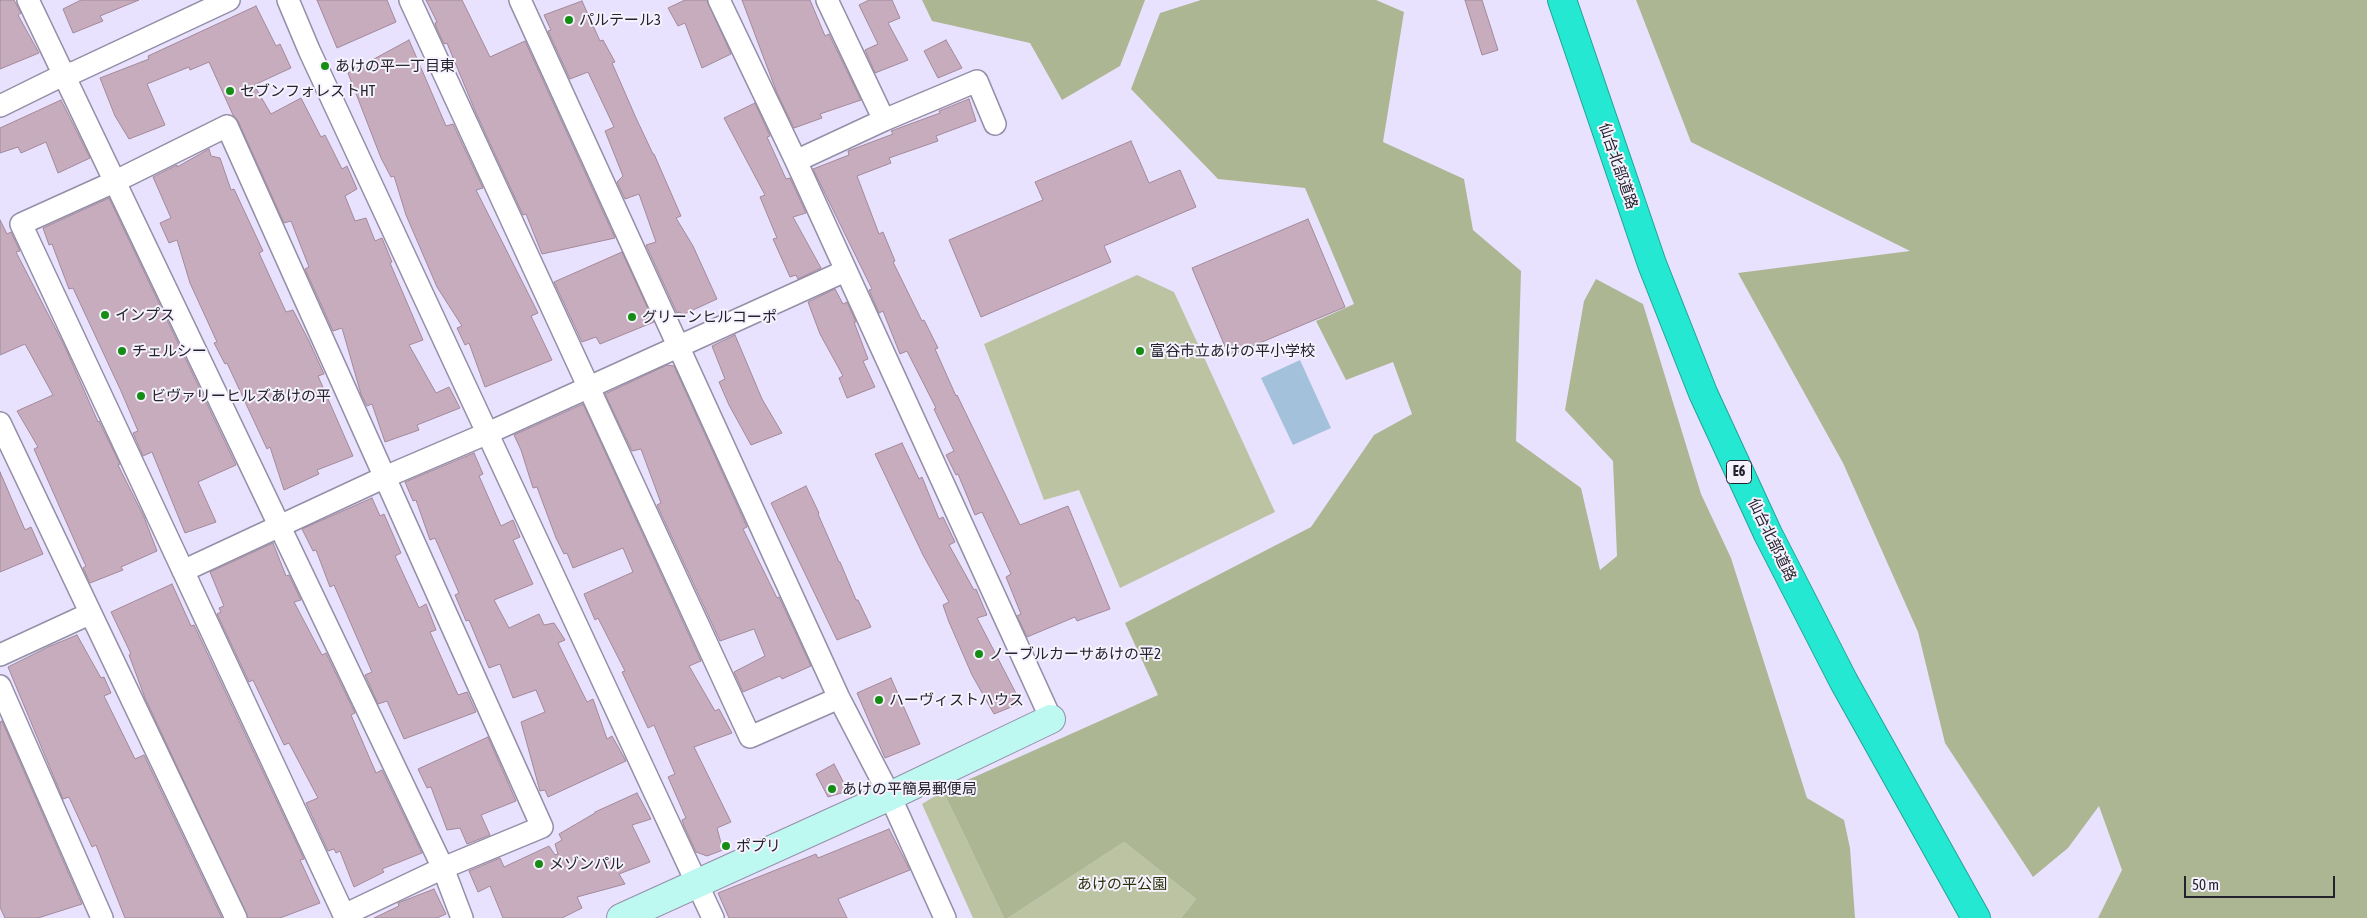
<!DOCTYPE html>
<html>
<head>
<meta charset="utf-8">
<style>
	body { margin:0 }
	#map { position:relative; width:2367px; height:918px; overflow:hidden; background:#e9e2fe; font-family:"Asap Condensed",sans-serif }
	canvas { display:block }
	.scale { position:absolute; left:2184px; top:876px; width:151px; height:22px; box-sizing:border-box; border:2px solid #24222c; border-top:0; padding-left:6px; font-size:15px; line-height:18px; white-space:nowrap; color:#24222c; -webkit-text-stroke:4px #f5f2fe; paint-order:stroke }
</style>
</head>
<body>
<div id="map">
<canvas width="2367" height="918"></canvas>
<div class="scale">50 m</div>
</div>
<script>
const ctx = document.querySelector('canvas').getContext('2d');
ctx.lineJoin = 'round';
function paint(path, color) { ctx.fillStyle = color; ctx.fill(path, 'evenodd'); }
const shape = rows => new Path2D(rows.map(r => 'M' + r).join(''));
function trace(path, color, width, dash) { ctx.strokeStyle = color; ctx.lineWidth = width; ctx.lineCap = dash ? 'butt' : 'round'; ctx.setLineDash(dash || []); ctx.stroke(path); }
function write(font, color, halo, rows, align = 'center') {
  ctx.font = font + ' "Asap Condensed","Noto Sans JP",sans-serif'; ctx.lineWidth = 4; ctx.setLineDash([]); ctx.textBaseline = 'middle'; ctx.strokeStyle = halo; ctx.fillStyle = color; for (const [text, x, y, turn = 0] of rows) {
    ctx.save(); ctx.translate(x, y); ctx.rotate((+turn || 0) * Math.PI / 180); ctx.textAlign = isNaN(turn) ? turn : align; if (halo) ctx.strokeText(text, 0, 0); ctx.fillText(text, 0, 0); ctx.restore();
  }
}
const green = shape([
	[1137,275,1174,292,1275,512,1120,588,1079,490,1044,500,984,344],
	[943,791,1004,918,973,918,922,804],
	[1124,842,1196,899,1181,918,1008,918]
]);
const forest = shape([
	[922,0,1145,0,1120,66,1062,100,1030,43,932,21],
	[1201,0,1376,0,1404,12,1383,142,1464,179,1473,230,1521,271,1516,441,1581,488,1600,570,1617,556,1613,461,1565,410,1584,301,1596,279,1643,304,1701,494,1731,558,1807,798,1844,820,1850,848,1855,918,1181,918,1196,899,1124,842,1008,918,1004,918,943,791,1158,695,1125,623,1311,527,1374,435,1412,414,1393,362,1346,380,1316,321,1354,304,1305,188,1218,179,1131,89,1160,13],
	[1636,0,2367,0,2367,918,2098,918,2122,870,2099,806,2068,848,2033,877,1945,743,1918,632,1843,463,1738,273,1910,251,1691,142]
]);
const water = shape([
	[1300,360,1331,428,1293,445,1261,378]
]);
const building = shape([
	[0,0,14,0,21,13,18,15,39,53,0,69,0,0],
	[81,0,139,0,100,16,103,21,73,33,63,9,81,0],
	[317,0,387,0,396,22,337,48,317,0],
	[426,0,462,0,490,57,525,41,615,238,542,254,526,214,523,215,476,113,447,43,444,44,437,29,435,23,437,22,426,0],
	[685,0,707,0,731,54,702,68,685,23,678,26,668,8,685,0],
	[742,0,810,0,825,36,829,34,861,100,820,114,822,118,794,128,777,93,742,0],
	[869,0,892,0,900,18,888,23,908,60,875,73,865,50,878,44,859,5,869,0],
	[1465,0,1482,0,1498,50,1482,55,1465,0],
	[582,1,600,41,603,40,615,62,612,63,636,118,653,154,654,154,681,216,676,218,693,246,717,299,682,315,680,312,677,313,646,245,656,242,639,194,625,199,617,182,623,176,605,131,614,127,588,72,570,79,548,31,551,30,544,15,582,1],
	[256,6,276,46,280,44,291,68,254,85,271,114,301,98,321,137,325,135,342,169,347,166,357,189,345,196,355,221,366,218,375,241,382,238,392,262,390,263,423,340,409,345,436,393,449,387,460,408,417,425,419,430,385,442,372,404,367,406,361,394,342,328,333,331,305,269,309,267,291,221,284,223,238,121,233,115,209,62,190,70,189,67,147,84,165,125,129,139,115,116,100,78,149,59,148,56,256,6],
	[409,40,446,126,453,124,483,188,476,190,538,313,531,316,552,360,485,387,469,343,465,345,457,328,462,326,437,287,406,215,394,176,391,177,381,158,348,73,409,40],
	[946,40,962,68,938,78,924,51,946,40],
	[969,99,976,121,936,136,938,141,889,158,891,163,857,176,879,234,883,232,895,261,893,262,922,321,924,320,938,348,935,349,956,396,957,395,1020,525,1068,506,1110,609,1077,621,1075,617,1027,637,1017,616,1021,614,1006,577,1011,574,982,512,975,515,958,474,956,475,946,455,954,451,934,409,936,408,907,351,900,354,883,311,879,313,869,290,872,289,813,169,849,155,848,151,893,134,891,131,940,113,939,111,969,99],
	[61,100,90,158,58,173,46,142,21,153,18,147,0,153,0,128,61,100],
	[755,103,770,136,767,137,786,179,790,178,806,213,793,217,821,268,798,279,796,275,790,277,773,239,777,238,760,197,765,195,724,118,755,103],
	[1131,141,1149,183,1180,170,1196,207,1104,246,1111,262,981,317,949,240,1043,200,1035,182,1131,141],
	[209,149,211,156,220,158,231,190,234,189,263,251,259,253,286,312,293,310,309,341,324,374,318,376,353,456,317,470,319,474,284,490,270,447,267,449,227,363,225,364,214,343,217,342,190,283,177,240,169,243,160,223,171,218,153,177,177,165,177,167,209,149],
	[109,198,236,465,198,482,216,522,185,533,152,452,143,456,133,433,138,431,121,391,73,288,69,289,52,244,49,245,43,228,109,198],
	[1308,219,1345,307,1229,356,1192,268,1308,219],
	[0,220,7,234,11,232,20,251,16,252,65,347,98,422,99,421,120,464,118,465,144,517,157,551,121,567,123,570,90,583,83,568,86,566,84,562,34,449,38,447,17,411,53,395,25,344,0,355,0,220],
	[622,252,654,322,600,344,596,337,582,342,554,282,622,252],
	[835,289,843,304,847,302,856,322,854,322,868,359,863,361,875,387,847,398,839,378,843,376,820,334,808,302,835,289],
	[735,335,762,399,782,433,751,445,729,405,719,382,725,379,712,346,735,335],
	[667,365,674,366,747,527,743,529,777,598,779,597,811,666,782,679,780,676,743,692,734,672,765,656,754,629,720,641,657,505,661,503,641,449,632,451,605,394,667,365],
	[583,404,701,661,689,666,715,711,719,709,732,733,694,747,731,822,717,828,723,850,707,856,696,852,684,826,682,820,686,818,668,777,675,774,654,725,648,728,622,672,625,671,598,618,595,620,586,599,584,594,633,572,623,548,573,568,567,553,564,554,556,538,537,487,533,488,521,450,514,435,583,404],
	[902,443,919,479,922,477,939,519,943,517,955,542,949,545,974,590,976,589,987,615,977,618,1021,703,994,714,972,675,949,622,943,605,949,602,923,555,875,454,902,443],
	[474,453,483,474,479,476,501,526,513,520,520,537,513,540,533,584,494,600,509,628,539,614,544,625,554,623,565,640,558,643,587,702,593,699,607,739,612,736,626,761,548,797,545,790,540,791,521,722,545,712,536,690,513,698,500,664,489,668,469,620,466,621,455,595,459,593,435,538,430,540,416,500,413,501,405,482,474,453],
	[0,472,25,530,31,527,43,554,0,572,0,472],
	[806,486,819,513,818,514,839,562,840,562,856,600,858,600,871,627,837,640,771,503,806,486],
	[372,498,380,516,384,514,401,553,395,556,419,608,426,604,436,630,430,632,458,695,467,692,476,712,404,739,387,701,378,704,365,675,372,672,334,585,330,587,316,550,313,551,302,529,372,498],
	[273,543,286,576,289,575,301,600,294,602,322,655,326,653,355,713,351,715,376,773,382,770,422,853,382,869,384,872,354,887,340,851,336,853,334,849,328,851,306,803,318,798,289,743,284,745,253,680,249,682,217,614,221,612,219,608,224,606,210,572,273,543],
	[172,584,191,626,194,625,304,859,300,860,320,903,280,918,248,918,145,698,129,655,131,654,111,612,172,584],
	[77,635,101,678,104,677,111,693,104,696,135,759,144,755,222,918,125,918,96,845,92,847,69,797,63,799,8,667,48,647,77,635],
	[891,678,920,744,885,758,857,693,891,678],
	[2,721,82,904,38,918,5,918,0,907,0,722,2,721],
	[488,737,516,801,481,815,490,835,467,844,460,828,447,830,431,787,427,788,418,769,488,737],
	[834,764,848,791,828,797,816,774,834,764],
	[637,793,651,819,632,825,650,862,619,874,625,884,577,897,582,908,562,918,503,918,490,886,478,892,469,871,500,858,504,867,549,846,555,855,558,854,555,844,562,840,559,834,595,813,595,812,637,793],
	[889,829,910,870,838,899,847,918,729,918,718,893,816,854,818,858,889,829],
	[434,889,446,914,437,918,374,918,399,906,398,903,434,889]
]);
const street = shape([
	[28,0,443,868,462,918],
	[288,0,309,50,713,918],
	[410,0,750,737,839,698],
	[520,0,839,698,890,796,945,918],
	[719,0,796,161,1051,719],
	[0,106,63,75,75,72,229,0],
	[884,120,977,81,995,124],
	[227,126,542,827,443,868,344,915,21,224,114,182,227,126],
	[796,161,884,120,827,0],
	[0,423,236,918],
	[183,571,385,477,488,433,845,271],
	[0,655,89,614],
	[0,686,102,918]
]);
const secondary = shape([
	[621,918,890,796,1051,719]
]);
const highway = shape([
	[1562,0,1652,264,1703,393,1768,534,1844,682,1976,918]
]);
const markers = [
	[569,20,5,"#158c13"],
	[325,66,5,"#158c13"],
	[230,91,5,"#158c13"],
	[105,315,5,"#158c13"],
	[632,317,5,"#158c13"],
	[122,351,5,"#158c13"],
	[1140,351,5,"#158c13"],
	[141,396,5,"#158c13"],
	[979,654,5,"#158c13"],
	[879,700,5,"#158c13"],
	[832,789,5,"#158c13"],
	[726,846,5,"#158c13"],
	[539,864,5,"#158c13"]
];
const shields = [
	[1739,472,25]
];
const shieldNames = [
	["E6",1739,472]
];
const poiNames = [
	["パルテール3",579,20],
	["あけの平一丁目東",335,66],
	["セブンフォレストHT",240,91],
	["インプス",115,315],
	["グリーンヒルコーポ",642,317],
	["チェルシー",132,351],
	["富谷市立あけの平小学校",1150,351],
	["ビヴァリーヒルズあけの平",151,396],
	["ノーブルカーサあけの平2",989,654],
	["ハーヴィストハウス",889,700],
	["あけの平簡易郵便局",842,789],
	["ポプリ",736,846],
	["メゾンパル",549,864]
];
const streetNames = [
	["仙台北部道路",1618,166,71],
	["仙台北部道路",1772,540,64]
];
const parkNames = [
	["あけの平公園",1122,884]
];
paint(green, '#bbc3a2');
paint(forest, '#adb693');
paint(water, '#a4c1dc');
paint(building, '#c7acbd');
trace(building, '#a28999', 1);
trace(street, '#958ea7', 24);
trace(secondary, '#958ea7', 30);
trace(highway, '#24a397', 30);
trace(street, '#fff', 21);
trace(secondary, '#bdf8f1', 28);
trace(highway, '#24e8d1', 28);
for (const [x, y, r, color] of markers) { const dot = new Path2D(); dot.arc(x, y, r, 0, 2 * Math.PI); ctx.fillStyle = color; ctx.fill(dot); trace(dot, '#f5f2fe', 2); }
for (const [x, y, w] of shields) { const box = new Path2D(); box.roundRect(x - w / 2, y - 11.5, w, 23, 4); ctx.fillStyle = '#f5f2fe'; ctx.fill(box); trace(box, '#24222c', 1); }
write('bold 14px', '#24222c', null, shieldNames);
write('15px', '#24222c', '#f5f2fe', poiNames, 'left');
write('15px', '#24222c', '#f5f2fe', streetNames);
write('15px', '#2a3106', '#f5f2fe', parkNames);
</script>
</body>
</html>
